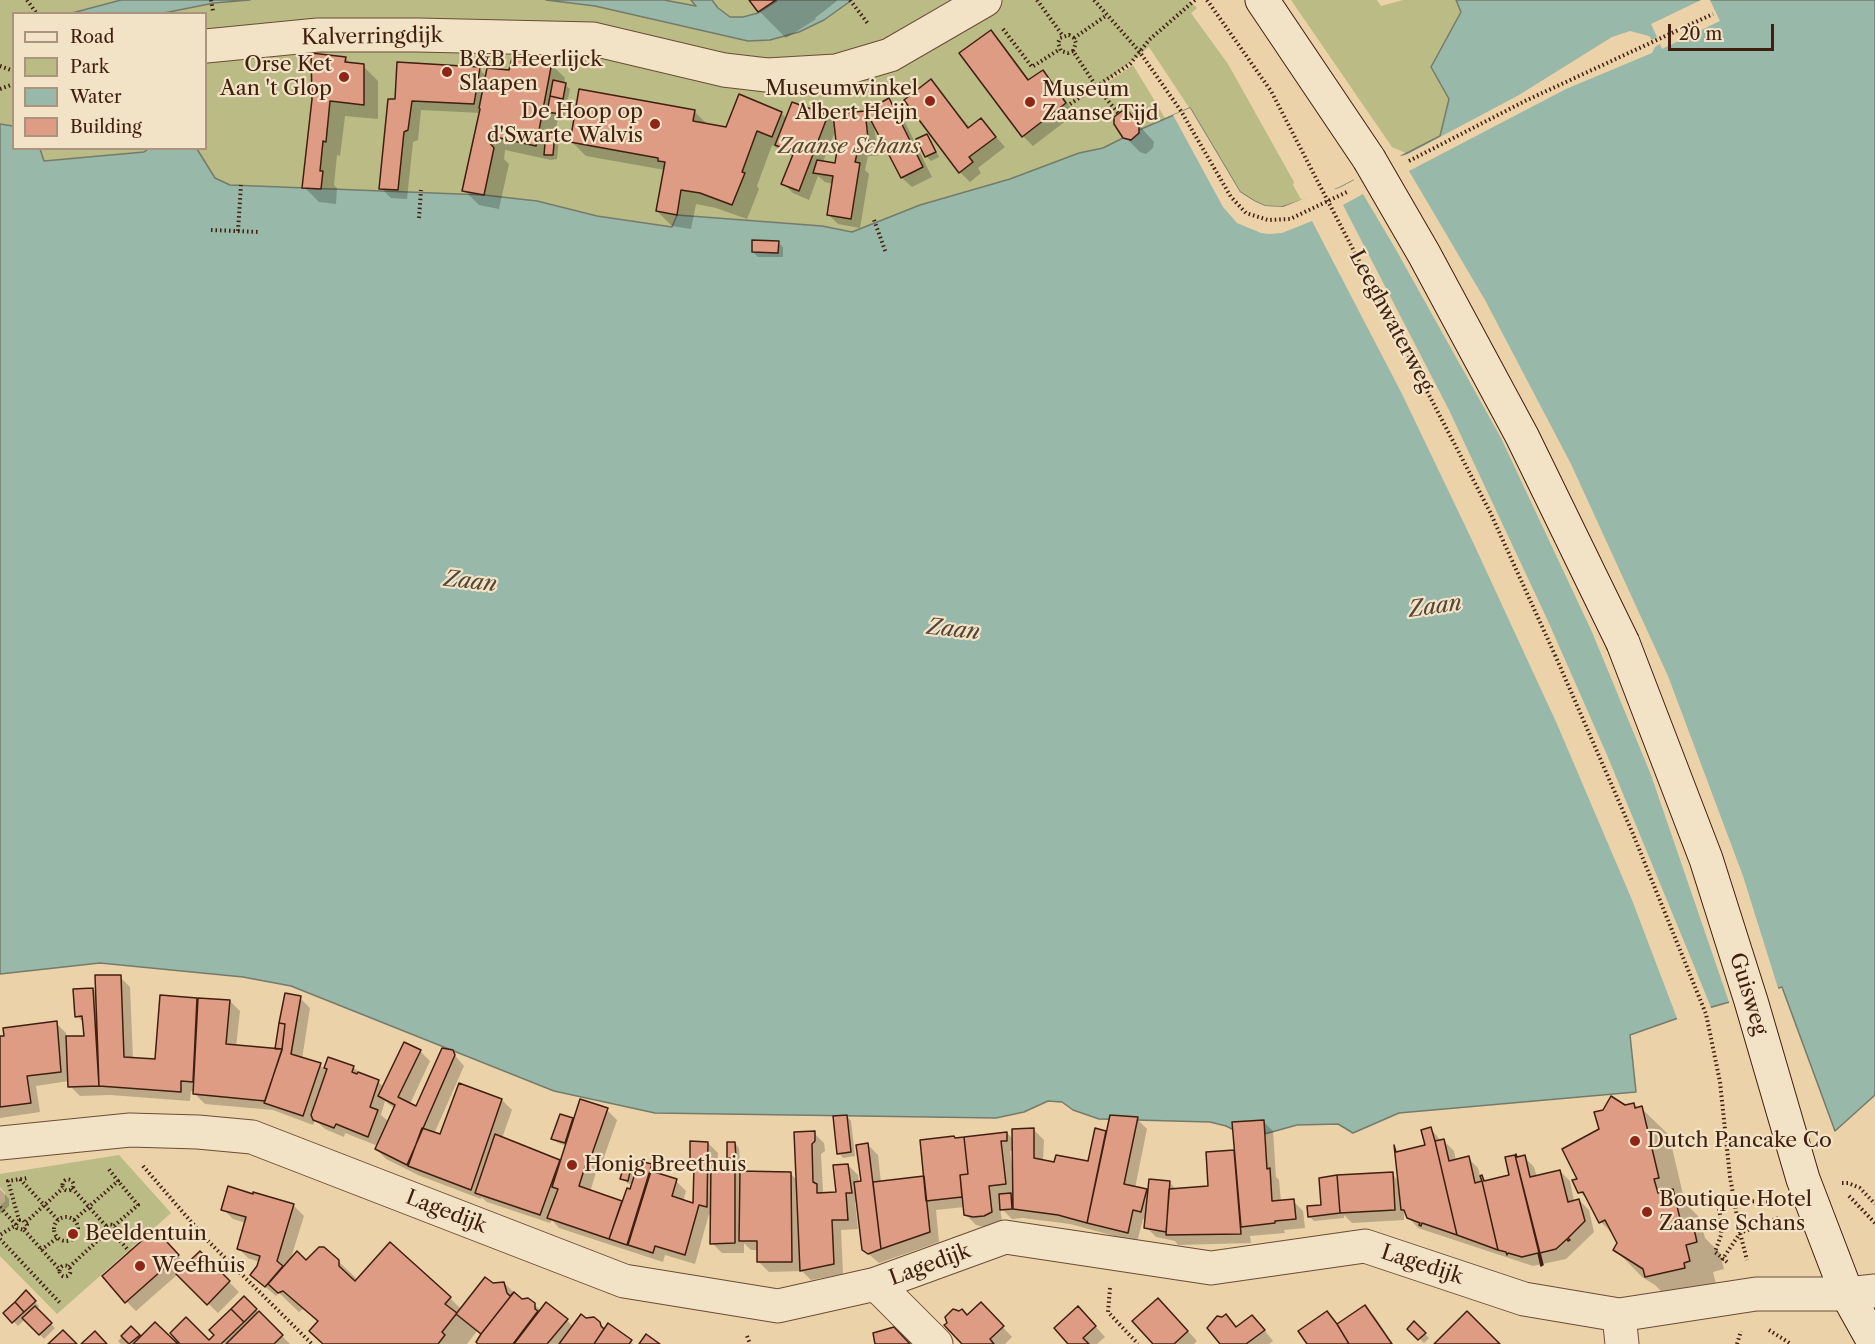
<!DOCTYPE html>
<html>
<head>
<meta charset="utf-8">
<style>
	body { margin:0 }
	#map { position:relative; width:1875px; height:1344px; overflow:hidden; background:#ebd2a8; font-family:"Libre Caslon Text",serif }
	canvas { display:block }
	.legend { position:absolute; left:12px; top:12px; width:195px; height:138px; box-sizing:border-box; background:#f2e2c6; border:2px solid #ab947d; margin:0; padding:8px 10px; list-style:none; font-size:18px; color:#401f0f }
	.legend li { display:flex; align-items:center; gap:12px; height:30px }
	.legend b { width:30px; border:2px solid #ab947d }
	.scale { position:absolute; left:1668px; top:24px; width:106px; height:27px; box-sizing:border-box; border:3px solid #401f0f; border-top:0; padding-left:8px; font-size:18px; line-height:21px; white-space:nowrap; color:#401f0f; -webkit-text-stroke:4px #f2e2c6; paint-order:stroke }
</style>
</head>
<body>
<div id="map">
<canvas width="1875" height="1344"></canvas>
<ul class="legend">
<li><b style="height:8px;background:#f2e2c6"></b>Road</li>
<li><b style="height:16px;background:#babb85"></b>Park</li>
<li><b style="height:16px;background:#98b8a9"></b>Water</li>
<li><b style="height:16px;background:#dd9c83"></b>Building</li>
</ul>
<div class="scale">20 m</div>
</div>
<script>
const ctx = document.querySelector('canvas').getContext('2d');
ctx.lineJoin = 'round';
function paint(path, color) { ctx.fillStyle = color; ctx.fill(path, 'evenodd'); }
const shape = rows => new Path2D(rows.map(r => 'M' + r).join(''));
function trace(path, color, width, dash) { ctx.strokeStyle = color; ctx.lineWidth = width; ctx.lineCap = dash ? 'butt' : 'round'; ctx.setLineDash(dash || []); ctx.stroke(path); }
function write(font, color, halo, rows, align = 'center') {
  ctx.font = font + ' "Libre Caslon Text",serif'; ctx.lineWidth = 4.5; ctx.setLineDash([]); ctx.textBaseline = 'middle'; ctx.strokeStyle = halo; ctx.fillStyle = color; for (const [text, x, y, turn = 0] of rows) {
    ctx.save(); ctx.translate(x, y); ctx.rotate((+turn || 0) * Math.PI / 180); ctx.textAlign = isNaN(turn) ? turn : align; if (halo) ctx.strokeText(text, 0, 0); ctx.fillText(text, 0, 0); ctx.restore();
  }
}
const green = shape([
	[0,0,1189,0,1197,8,1191,13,1228,64,1294,182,1293,185,1302,201,1282,207,1265,206,1254,201,1240,192,1190,109,1149,47,1104,83,1115,95,1108,82,1133,65,1165,118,1151,124,1163,150,880,298,0,209],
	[14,14,206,14,206,148,14,148],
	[1291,0,1377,0,1381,6,1403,0,1456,0,1461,12,1431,67,1449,99,1440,136,1408,154,1392,147],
	[119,1155,171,1213,57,1314,0,1256,0,1206,5,1201,5,1193,0,1187,0,1174]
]);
const water = shape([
	[121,0,250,0,214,3,164,13,72,13,121,0],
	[546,0,664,0,696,6,691,0,712,0,718,8,730,17,743,17,758,13,778,0,852,0,824,20,799,32,770,40,748,41,595,6,546,0],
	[1456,0,1875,0,1875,1095,1835,1131,1782,987,1698,1011,1630,1035,1636,1092,1399,1113,1353,1133,1338,1124,1297,1125,1250,1138,1226,1126,1210,1122,1099,1119,1073,1110,1062,1102,1048,1101,1024,1112,996,1118,655,1113,554,1091,291,986,243,977,100,963,0,974,0,124,13,126,14,148,40,149,44,161,144,152,148,149,197,149,215,178,230,185,484,195,537,201,597,216,672,227,677,215,822,226,852,232,920,205,1010,179,1079,153,1103,148,1123,138,1131,140,1139,133,1139,130,1190,108,1240,192,1254,201,1265,206,1282,207,1339,188,1440,136,1449,99,1431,67,1461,12,1456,0]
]);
const pier = shape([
	[1701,0,1710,0,1720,21,1662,49,1660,44,1655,47,1652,53,1566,89,1409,171,1485,300,1571,464,1668,676,1743,876,1779,991,1730,1005,1651,775,1592,632,1501,438,1395,248,1363,194,1343,205,1449,410,1548,621,1607,755,1690,956,1712,1010,1678,1021,1632,900,1557,724,1471,538,1402,394,1312,221,1282,233,1269,234,1261,233,1237,223,1223,207,1173,115,1190,108,1240,192,1254,201,1265,206,1283,207,1333,187,1335,189,1339,188,1354,180,1353,177,1398,154,1401,156,1408,154,1519,95,1612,37,1630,31,1649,36,1652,40,1657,37,1651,24]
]);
const shadow = shape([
	[751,0,836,0,837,1,815,18,816,19,786,38,759,11],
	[991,32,1001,42,1030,81,1043,72,1053,82,1075,114,1033,146,1023,136],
	[345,58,351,64,363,66,378,81,378,119,345,116,340,156,337,155,334,185,337,188,336,204,319,202,304,187,313,99],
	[550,63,565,78,564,84,570,89,564,118,558,117,555,135,559,139,557,159,551,160,505,150,504,159,509,164,499,209,479,205,464,190,481,113,421,110,418,140,413,142,407,199,391,198,381,188,397,100,478,68,487,77],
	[931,81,970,128,981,120,1005,147,978,168,981,173,970,182,960,172],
	[889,100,899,110,932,177,912,187,902,178,874,125,878,156,868,156,865,170,869,174,860,228,838,224,828,214,833,184,825,182,818,176,809,200,793,193,783,183,793,157,772,145,757,186,759,189,747,219,716,208,696,204,691,229,672,226,657,211,665,170,586,156,571,141,694,111,709,126,727,129,781,113,787,119,827,116,836,125,864,113,871,120],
	[836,129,838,150,836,165,823,162],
	[1129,114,1154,142,1153,148,1146,154,1140,152,1125,137],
	[926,136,931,140,939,157,931,161,926,156],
	[778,243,783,247,783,257,758,257,753,252],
	[120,977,130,987,133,1059,156,1061,162,997,230,1001,240,1011,236,1047,276,1050,287,995,300,998,310,1008,302,1059,320,1065,325,1070,329,1059,353,1067,361,1074,378,1082,384,1087,420,1051,430,1061,410,1104,417,1108,452,1052,464,1066,434,1134,441,1136,502,1100,512,1110,502,1138,562,1162,567,1146,558,1143,553,1139,572,1119,574,1122,607,1110,617,1120,602,1163,599,1163,590,1192,623,1203,633,1185,627,1183,622,1178,632,1165,638,1172,652,1165,661,1175,676,1181,686,1191,683,1201,695,1205,695,1169,691,1164,708,1143,718,1153,717,1168,734,1168,741,1175,790,1173,798,1181,814,1133,824,1143,825,1151,821,1154,823,1192,825,1194,838,1193,848,1165,858,1175,859,1183,862,1182,868,1145,878,1155,881,1183,926,1178,1007,1133,1014,1140,1034,1130,1044,1140,1043,1161,1056,1163,1089,1162,1096,1130,1107,1133,1137,1119,1147,1129,1135,1188,1146,1191,1149,1193,1169,1182,1177,1190,1210,1187,1207,1153,1236,1151,1263,1121,1273,1131,1276,1177,1279,1180,1281,1202,1293,1201,1303,1211,1305,1228,1284,1230,1285,1233,1250,1236,1251,1243,1178,1245,1175,1241,1156,1237,1146,1227,1147,1220,1143,1219,1137,1242,1070,1224,1023,1218,1012,1219,1000,1207,1002,1222,993,1226,984,1227,976,1225,966,1215,965,1207,936,1210,939,1242,879,1263,863,1249,858,1201,855,1202,858,1229,841,1230,843,1274,811,1280,802,1271,769,1272,759,1262,759,1250,751,1250,744,1243,744,1253,722,1253,712,1243,712,1215,709,1214,695,1264,665,1255,663,1262,559,1228,552,1220,550,1223,487,1202,481,1197,481,1199,418,1175,386,1159,376,1149,378,1146,345,1133,344,1137,325,1129,315,1120,313,1125,273,1110,205,1104,195,1094,195,1091,191,1091,190,1101,110,1095,80,1096,70,1086,69,1081,36,1086,40,1112,0,1118,0,1038,56,1023,66,1033,67,1038,86,1037,85,1024,77,1016,93,989,97,994],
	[385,1101,395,1109,389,1122,381,1115],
	[1010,1151,1014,1151,1014,1165,1012,1165],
	[1634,1104,1638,1108,1641,1108,1669,1135,1685,1203,1700,1218,1705,1238,1720,1253,1724,1269,1713,1272,1717,1288,1674,1304,1655,1285,1642,1277,1615,1249,1619,1243,1616,1237,1601,1222,1591,1203,1580,1192,1579,1180,1601,1130,1625,1106],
	[847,1116,851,1121,855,1156,843,1158,839,1153],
	[1431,1129,1441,1141,1444,1141,1454,1151,1456,1161,1468,1158,1478,1168,1482,1183,1511,1176,1507,1158,1516,1156,1518,1158,1524,1157,1534,1167,1537,1177,1560,1171,1570,1181,1574,1201,1579,1200,1589,1210,1594,1232,1566,1259,1533,1266,1418,1228,1408,1217,1404,1208,1404,1220,1352,1223,1344,1215,1344,1218,1314,1221,1309,1216,1322,1206,1392,1174,1399,1181,1427,1146],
	[735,1143,739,1148,740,1162,733,1162,728,1158],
	[0,1189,9,1199,9,1206,0,1214],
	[254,1194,294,1206,304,1216,290,1261,338,1261,358,1280,450,1298,461,1309,493,1285,504,1283,522,1300,534,1304,541,1311,567,1320,573,1327,585,1319,599,1323,606,1330,634,1344,480,1344,483,1336,477,1331,467,1344,325,1344,319,1323,303,1309,299,1312,279,1293,276,1296,262,1284,260,1262,248,1258,238,1248,246,1223,233,1219,223,1209,254,1196],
	[165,1241,187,1266,200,1253,239,1292,218,1313,178,1274,136,1311,126,1301],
	[26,1293,39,1306,36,1309,55,1328,44,1339,25,1319,18,1326,5,1313],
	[244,1298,290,1344,181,1344,210,1342],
	[981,1304,1012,1337,1005,1344,964,1344,967,1316],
	[1365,1307,1375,1317,1393,1344,1309,1344,1327,1313,1338,1325],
	[1168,1309,1197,1341,1194,1344,1155,1344],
	[1226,1316,1237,1328,1262,1327,1273,1341,1269,1344,1222,1344,1222,1318],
	[1088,1318,1105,1337,1097,1344,1070,1344],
	[1414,1323,1429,1338,1424,1343,1409,1329],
	[131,1328,141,1338,176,1344,121,1344,118,1341]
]);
const building = shape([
	[749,0,776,0,758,12,749,0],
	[991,30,1028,80,1043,70,1066,103,1022,137,959,53,991,30],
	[311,53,346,57,345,62,364,64,364,105,330,101,326,142,323,141,320,171,323,171,321,189,302,188,312,99,311,53],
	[512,58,552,62,536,146,491,136,489,142,494,148,484,195,462,191,480,109,479,108,487,68,509,70,512,58],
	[397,62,479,67,480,68,474,104,412,101,408,130,404,132,398,190,379,189,388,99,395,99,397,62],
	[931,79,968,128,981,118,996,137,969,157,973,162,959,173,904,100,931,79],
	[553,80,566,83,563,99,550,96,553,80],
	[579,89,695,110,693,121,726,127,739,94,782,112,772,137,757,131,742,172,745,173,732,205,700,193,681,190,677,215,656,211,665,162,658,161,658,158,570,142,579,89],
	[550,96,563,99,560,114,547,112,550,96],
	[889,98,923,167,901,178,866,111,889,98],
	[792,102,828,115,799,191,781,184,794,152,775,145,792,102],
	[865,111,869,147,859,146,855,162,860,163,851,219,827,215,833,176,813,173,817,160,835,163,837,150,833,114,865,111],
	[1122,111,1129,112,1139,126,1139,133,1131,140,1123,138,1114,124,1114,117,1122,111],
	[546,132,555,133,553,155,544,155,546,132],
	[927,134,936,152,925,157,916,139,927,134],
	[752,240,779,241,778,253,752,252,752,240],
	[95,975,121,975,124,1057,155,1059,160,995,197,998,193,1082,181,1081,181,1092,99,1086,95,975],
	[93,988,99,1086,68,1087,66,1036,84,1036,82,1016,75,1017,73,989,93,988],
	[285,993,301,996,291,1054,321,1063,303,1116,264,1103,282,1050,285,1024,279,1023,285,993],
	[198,998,230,1000,226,1044,282,1049,265,1101,193,1094,198,998],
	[57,1021,61,1072,27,1076,31,1103,0,1107,0,1036,4,1036,3,1028,57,1021],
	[279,1023,285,1024,282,1049,275,1049,279,1023],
	[404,1042,421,1050,398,1097,416,1106,442,1048,453,1050,455,1055,407,1165,375,1149,395,1105,378,1096,404,1042],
	[328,1057,354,1066,352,1072,357,1074,358,1072,379,1080,370,1107,378,1110,368,1137,336,1124,334,1128,313,1120,311,1115,327,1069,324,1068,328,1057],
	[459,1083,502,1099,471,1190,408,1166,422,1128,440,1134,459,1083],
	[1611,1096,1625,1105,1634,1103,1635,1108,1642,1106,1659,1178,1654,1179,1658,1193,1673,1189,1682,1227,1693,1224,1697,1242,1686,1245,1690,1261,1684,1263,1685,1268,1645,1277,1643,1269,1613,1250,1617,1243,1605,1220,1599,1223,1583,1192,1578,1193,1572,1180,1577,1179,1562,1149,1599,1129,1594,1112,1603,1110,1611,1096],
	[580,1099,608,1108,592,1154,589,1154,579,1186,622,1201,609,1239,547,1218,558,1189,552,1187,580,1099],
	[560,1114,573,1118,565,1143,551,1139,560,1114],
	[847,1115,851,1152,837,1154,833,1116,847,1115],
	[1110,1115,1138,1117,1124,1184,1147,1189,1141,1212,1133,1210,1128,1233,1087,1223,1110,1115],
	[1264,1120,1267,1169,1270,1168,1272,1201,1294,1199,1296,1219,1275,1221,1275,1223,1241,1227,1232,1122,1264,1120],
	[1431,1127,1435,1141,1457,1235,1422,1223,1421,1226,1419,1225,1420,1223,1407,1218,1404,1210,1401,1210,1394,1145,1396,1152,1425,1145,1421,1130,1431,1127],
	[1034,1128,1034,1158,1054,1162,1056,1155,1088,1161,1095,1128,1106,1131,1087,1223,1058,1215,1013,1209,1012,1129,1034,1128],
	[815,1131,815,1141,812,1144,813,1182,817,1184,817,1193,836,1192,833,1165,848,1164,852,1193,846,1193,848,1220,832,1220,834,1264,800,1271,794,1132,815,1131],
	[1007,1132,1007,1141,1001,1141,1006,1184,989,1186,992,1212,984,1216,973,1217,964,1215,960,1175,968,1174,964,1137,1007,1132],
	[495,1134,560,1160,540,1215,475,1193,495,1134],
	[954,1136,955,1138,964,1137,968,1174,960,1175,962,1197,926,1201,920,1140,954,1136],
	[1444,1139,1449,1161,1469,1156,1475,1183,1482,1181,1498,1250,1457,1235,1435,1141,1444,1139],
	[690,1141,708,1142,707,1207,699,1205,685,1255,655,1246,653,1253,628,1245,651,1171,677,1179,672,1196,693,1203,694,1165,690,1165,690,1141],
	[727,1142,735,1142,736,1158,727,1158,727,1142],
	[868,1143,881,1249,868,1254,862,1250,854,1182,861,1181,856,1145,868,1143],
	[1234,1150,1241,1234,1166,1235,1169,1189,1208,1186,1206,1152,1234,1150],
	[1516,1154,1517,1157,1525,1155,1530,1177,1560,1170,1568,1202,1579,1199,1585,1221,1568,1238,1570,1240,1568,1241,1567,1239,1556,1249,1540,1253,1543,1265,1515,1155,1516,1154],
	[1515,1155,1542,1265,1541,1266,1538,1253,1522,1257,1508,1253,1507,1255,1506,1252,1498,1250,1482,1181,1480,1176,1482,1175,1484,1181,1509,1175,1505,1157,1515,1155],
	[639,1161,652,1164,627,1245,609,1239,627,1188,630,1189,639,1161],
	[625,1162,632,1164,628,1181,620,1179,625,1162],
	[711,1166,735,1166,735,1243,710,1244,711,1166],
	[740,1171,791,1172,792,1262,757,1262,757,1241,739,1241,740,1171],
	[1393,1172,1395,1210,1340,1213,1337,1175,1393,1172],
	[1337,1175,1340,1213,1308,1217,1307,1206,1321,1205,1319,1178,1337,1175],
	[924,1176,930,1232,881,1249,873,1182,924,1176],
	[1149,1179,1170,1181,1166,1232,1144,1228,1149,1179],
	[228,1186,253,1194,253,1192,294,1204,277,1261,283,1266,265,1287,250,1275,257,1266,260,1256,237,1249,246,1217,221,1210,228,1186],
	[1011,1193,1012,1209,1000,1210,999,1194,1011,1193],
	[155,1229,179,1255,125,1303,102,1276,155,1229],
	[390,1242,451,1297,445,1304,457,1313,442,1332,445,1335,438,1344,323,1344,309,1331,318,1321,283,1291,278,1293,268,1284,297,1251,306,1260,319,1247,324,1247,339,1260,339,1266,355,1281,390,1242],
	[200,1251,230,1281,207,1305,176,1274,200,1251],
	[485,1277,493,1283,504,1282,507,1293,510,1296,514,1292,481,1334,456,1314,485,1277],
	[26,1290,36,1301,24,1312,15,1302,26,1290],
	[514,1292,522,1299,528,1298,535,1303,535,1309,538,1311,513,1344,478,1344,476,1342,481,1334,514,1292],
	[244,1296,257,1309,244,1322,231,1309,244,1296],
	[1158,1298,1188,1331,1174,1344,1153,1344,1132,1321,1158,1298],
	[15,1302,24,1312,12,1323,3,1313,15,1302],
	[546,1302,568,1319,547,1344,514,1344,546,1302],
	[981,1302,1004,1326,990,1339,994,1344,962,1344,944,1325,947,1323,945,1317,953,1309,959,1311,962,1309,967,1315,981,1302],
	[1365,1305,1392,1344,1349,1344,1337,1324,1365,1305],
	[35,1306,52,1323,39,1335,22,1318,35,1306],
	[1078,1306,1096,1326,1083,1338,1089,1344,1068,1344,1054,1328,1078,1306],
	[231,1309,244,1322,221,1344,180,1344,170,1333,186,1317,209,1340,214,1335,209,1330,231,1309],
	[259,1311,283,1335,274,1344,226,1344,259,1311],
	[1327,1311,1337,1324,1349,1344,1307,1344,1298,1331,1327,1311],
	[1467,1311,1500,1344,1434,1344,1467,1311],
	[581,1314,586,1318,594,1317,600,1322,601,1326,604,1329,594,1344,559,1344,581,1314],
	[1226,1314,1236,1327,1252,1315,1265,1330,1246,1344,1220,1344,1207,1328,1217,1316,1222,1317,1226,1314],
	[1414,1321,1426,1333,1418,1340,1407,1329,1414,1321],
	[155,1322,178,1344,133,1344,155,1322],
	[608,1323,632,1340,629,1344,594,1344,608,1323],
	[131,1326,140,1335,129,1344,121,1336,131,1326],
	[894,1327,910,1344,875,1344,873,1333,894,1327],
	[63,1330,77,1344,48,1344,63,1330],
	[95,1331,107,1344,81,1344,95,1331],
	[646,1334,660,1344,639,1344,646,1334]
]);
const path = shape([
	[27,0,37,14],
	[211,0,213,11],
	[850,0,869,25],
	[1037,0,1063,36],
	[1094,0,1139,51,1181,111,1231,197,1246,213,1268,220,1290,219,1349,191],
	[1207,0,1271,91,1319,184],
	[1003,29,1032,67,1060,49],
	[1074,38,1069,35,1060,38,1058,43,1061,51,1068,53,1073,51,1096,86,1118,113],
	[1074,38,1107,15],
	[1073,51,1076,43,1074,38],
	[0,66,14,71],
	[0,89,14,84],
	[1070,104,1130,64,1149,40,1195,0],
	[1409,161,1527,100,1713,14],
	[419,218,421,190],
	[874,220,886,253],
	[211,230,260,232],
	[238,231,241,185],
	[1555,655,1633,834,1706,1014,1720,1082,1730,1177,1740,1233,1747,1260],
	[143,1166,206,1239,312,1344],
	[20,1179,58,1220],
	'62.5 1185a5.5 5.5 0 1 1 11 0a5.5 5.5 0 1 1-11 0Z',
	[1842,1183,1848,1183,1860,1188,1875,1204],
	[72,1188,106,1226],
	[1849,1196,1875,1223],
	[0,1207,16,1225,0,1235],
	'54 1229a12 12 0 1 1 24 0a12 12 0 1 1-24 0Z',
	[19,1220,23,1220,27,1225,24,1230,17,1228,16,1225,19,1220,8,1181,28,1178],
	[74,1220,118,1181,108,1168],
	[26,1222,63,1188],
	'104.5 1230a5.5 5.5 0 1 1 11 0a5.5 5.5 0 1 1-11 0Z',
	[114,1226,138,1205,118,1181],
	[24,1230,60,1270],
	[114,1234,129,1251],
	[0,1239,60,1303],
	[41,1250,57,1238],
	[1722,1260,1740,1233,1781,1217],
	[1727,1262,1715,1252,1721,1235,1722,1224,1718,1205,1742,1201,1774,1202],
	'59.5 1271a5.5 5.5 0 1 1 11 0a5.5 5.5 0 1 1-11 0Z',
	[69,1267,106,1233],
	[1110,1288,1108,1312,1138,1344],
	[1769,1330,1791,1344],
	[747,1336,750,1344],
	[1737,1344,1741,1331]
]);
const minor = shape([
	[206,46,318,35,418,35,593,39,724,70,767,75,836,71,890,55,985,0],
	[0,1143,130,1130,198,1132,252,1137,624,1281,778,1306,876,1284,1005,1237,1211,1268,1365,1246,1524,1299,1619,1315,1756,1294,1847,1294],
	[876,1284,936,1344],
	[1619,1315,1622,1344]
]);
const tertiary = shape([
	[1847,1294,1875,1291]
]);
const secondary = shape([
	[1262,0,1369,159],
	[1623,643,1706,859,1751,1001,1803,1179,1847,1294,1875,1344]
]);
const pathBridge = shape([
	[1319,184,1490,512,1555,655]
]);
const secondaryBridge = shape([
	[1369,159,1424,254,1522,436,1623,643]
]);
const markers = [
	[447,72,6,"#8f2418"],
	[344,77,6,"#8f2418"],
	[930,101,6,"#8f2418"],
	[1030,102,6,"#8f2418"],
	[655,124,6,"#8f2418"],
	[1635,1141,6,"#8f2418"],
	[572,1165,6,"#8f2418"],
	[1647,1212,6,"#8f2418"],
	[73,1234,6,"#8f2418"],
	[140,1266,6,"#8f2418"]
];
const streetNames = [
	["Kalverringdijk",372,37,-1],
	["Leeghwaterweg",1391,321,62],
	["Guisweg",1748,994,73],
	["Lagedijk",446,1212,21],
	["Lagedijk",930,1265,-20],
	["Lagedijk",1422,1265,18]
];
const poiNames = [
	["B&B Heerlijck",459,60],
	["Slaapen",459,84],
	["Orse Ket",332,65,"right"],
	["Aan 't Glop",332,89,"right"],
	["Museumwinkel",918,89,"right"],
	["Albert Heijn",918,113,"right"],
	["Museum",1042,90],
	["Zaanse Tijd",1042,114],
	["De Hoop op",643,112,"right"],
	["d'Swarte Walvis",643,136,"right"],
	["Dutch Pancake Co",1647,1141],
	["Honig Breethuis",584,1165],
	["Boutique Hotel",1659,1200],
	["Zaanse Schans",1659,1224],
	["Beeldentuin",85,1234],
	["Weefhuis",152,1266]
];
const parkNames = [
	["Zaanse Schans",849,147]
];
const waterNames = [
	["Zaan",470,582,6],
	["Zaan",1435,607,-8],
	["Zaan",953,630,6]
];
paint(green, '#babb85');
paint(water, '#98b8a9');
trace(water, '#757b6b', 1.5);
paint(pier, '#ebd2a8');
paint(shadow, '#0003');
paint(building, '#dd9c83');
trace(building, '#401f0f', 1.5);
trace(minor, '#6b4c35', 35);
trace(tertiary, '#6b4c35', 35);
trace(secondary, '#401f0f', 35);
trace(path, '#401f0f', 4, [1.5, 3]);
trace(minor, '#f2e2c6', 33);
trace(tertiary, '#f2e2c6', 33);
trace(secondary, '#f2e2c6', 33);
trace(secondaryBridge, '#401f0f', 35, []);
trace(pathBridge, '#401f0f', 4, [1.5, 3]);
trace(secondaryBridge, '#f2e2c6', 33);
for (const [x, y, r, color] of markers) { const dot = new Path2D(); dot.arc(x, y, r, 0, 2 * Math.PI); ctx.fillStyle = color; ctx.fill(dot); trace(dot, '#f2e2c6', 2); }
write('21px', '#401f0f', '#f2e2c6', streetNames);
write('21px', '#401f0f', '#f2e2c6', poiNames, 'left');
write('italic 21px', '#5e462c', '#f2e2c6', parkNames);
write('italic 22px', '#564536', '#f2e2c6', waterNames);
</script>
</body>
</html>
